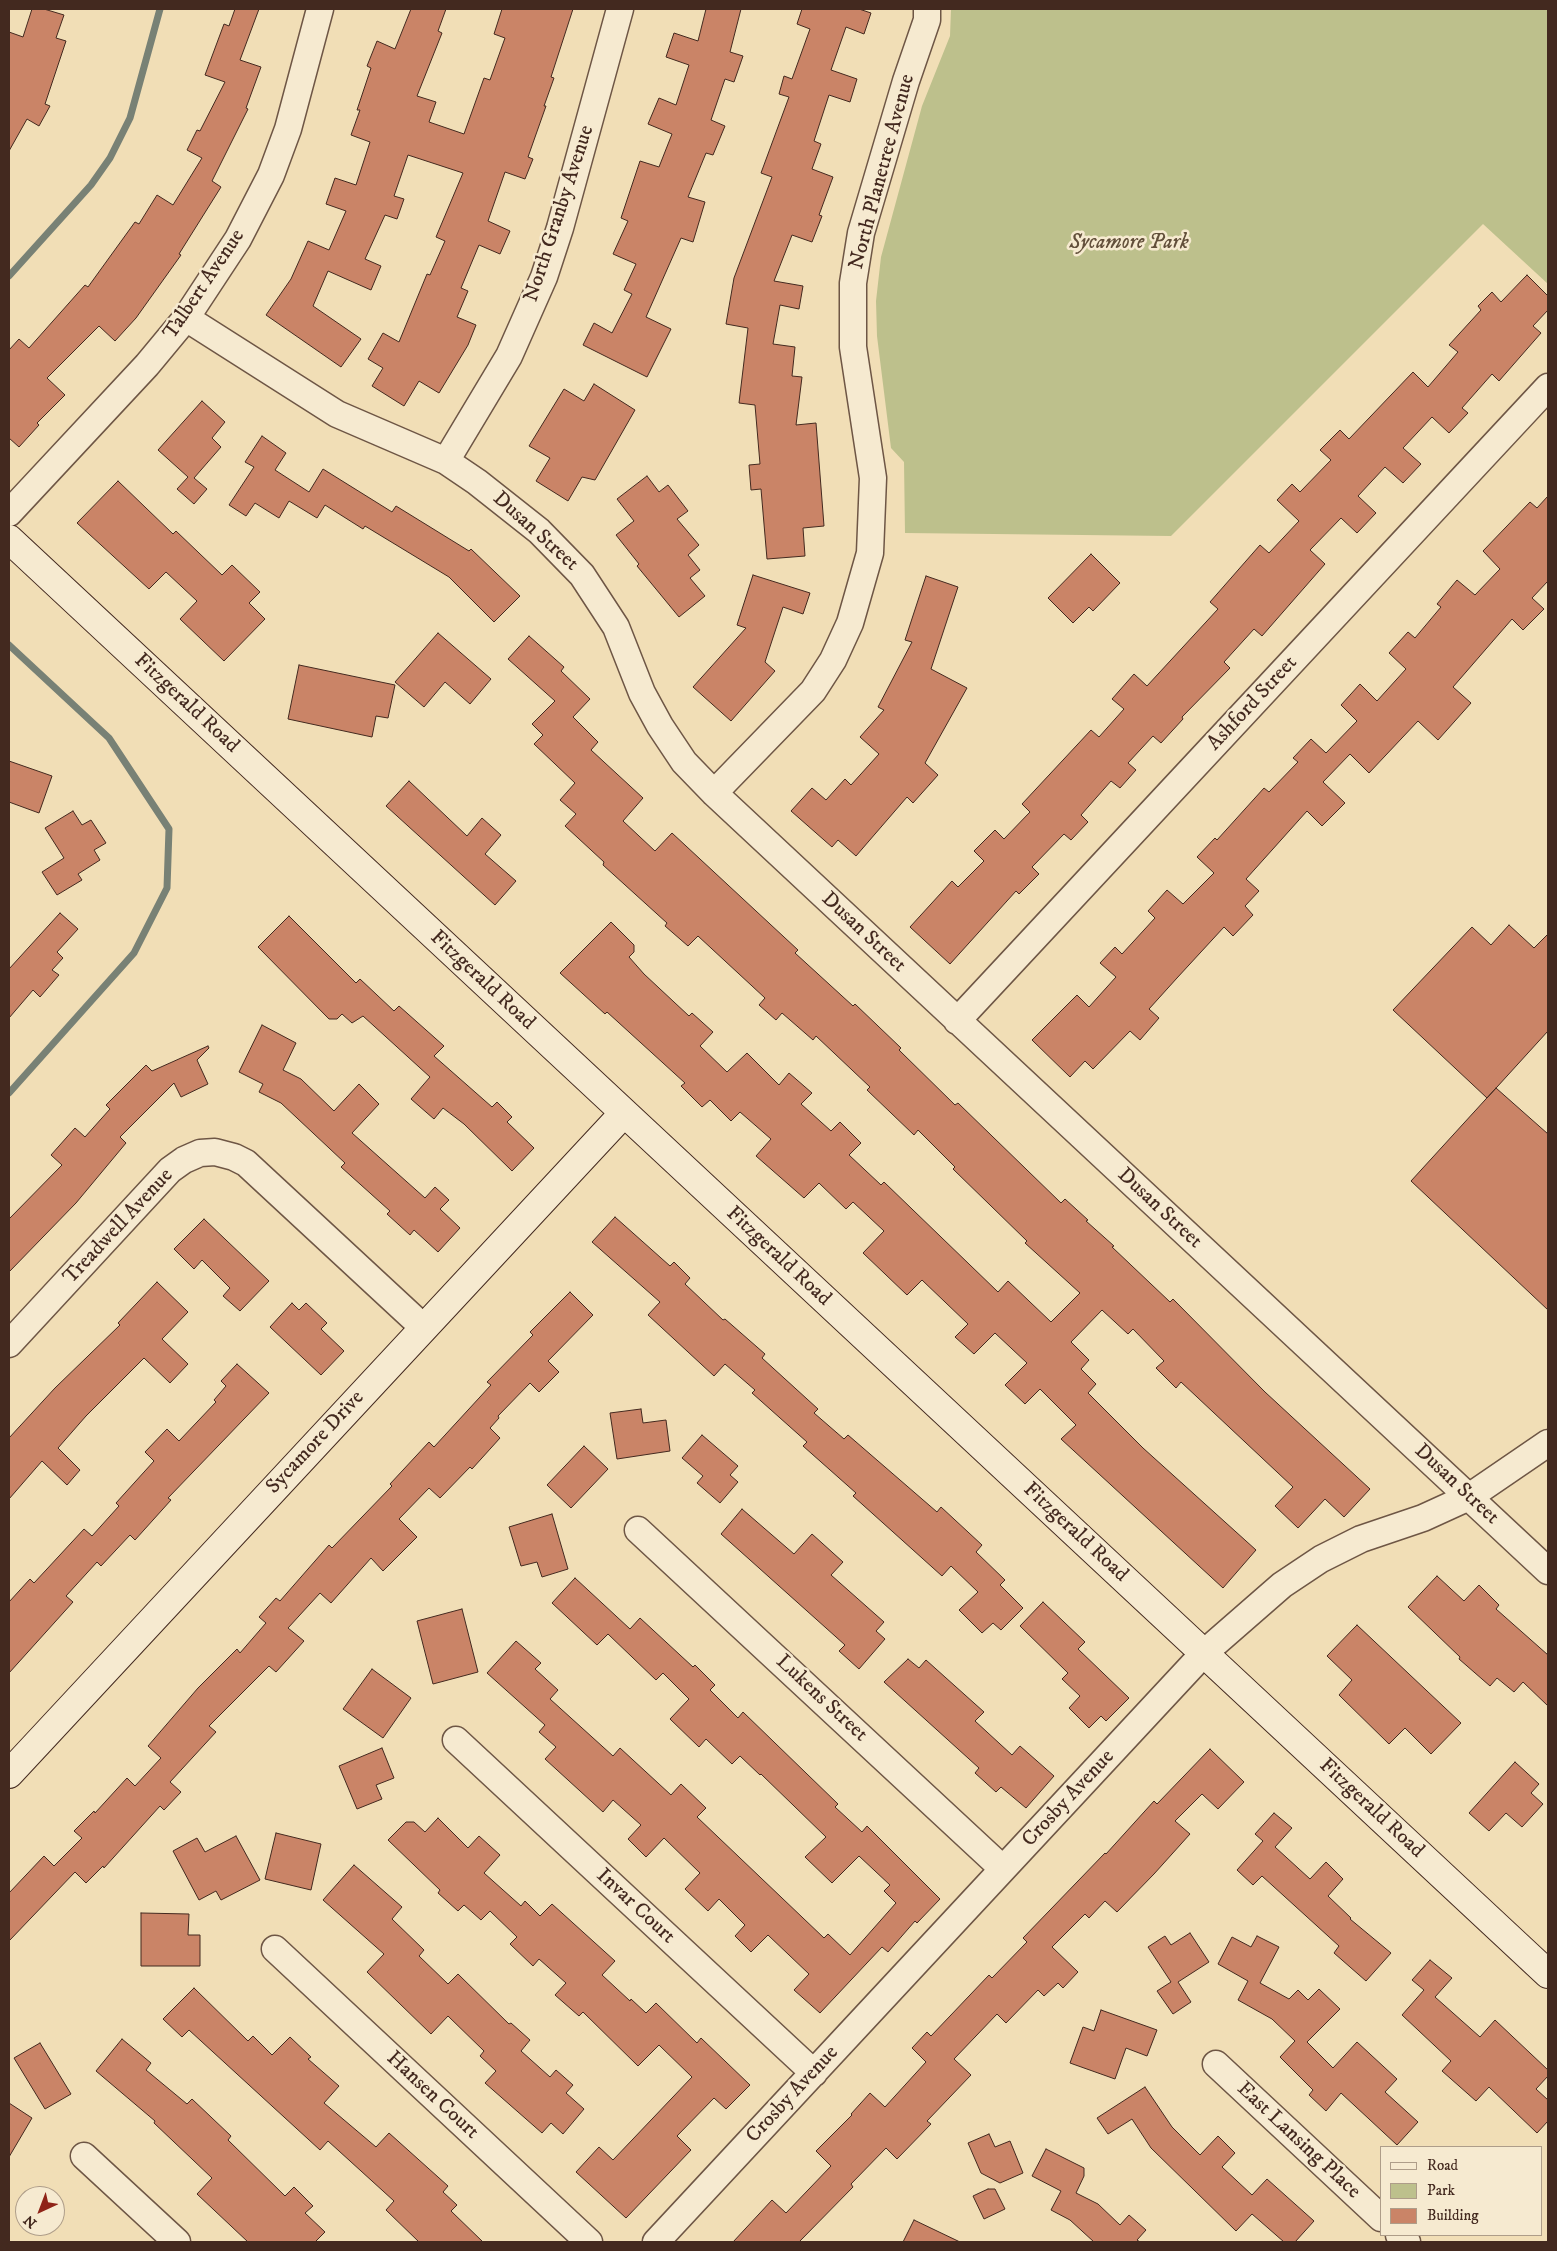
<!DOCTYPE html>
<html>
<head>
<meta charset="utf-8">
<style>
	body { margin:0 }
	#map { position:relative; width:1557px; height:2251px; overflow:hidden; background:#f1deb6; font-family:"IM FELL DW Pica",serif }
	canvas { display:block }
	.frame { position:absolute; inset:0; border:10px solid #43291f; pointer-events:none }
	.legend { position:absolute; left:1380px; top:2146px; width:162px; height:90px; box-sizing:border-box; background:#f6ead0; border:1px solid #ae9d89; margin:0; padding:6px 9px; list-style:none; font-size:15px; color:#43291f }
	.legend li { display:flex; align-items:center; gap:10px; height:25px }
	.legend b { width:25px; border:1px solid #ae9d89 }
	.north { position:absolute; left:15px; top:2186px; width:50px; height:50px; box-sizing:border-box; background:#f6ead0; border:1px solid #ae9d89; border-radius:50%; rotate:223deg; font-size:14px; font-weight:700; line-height:20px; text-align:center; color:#43291f }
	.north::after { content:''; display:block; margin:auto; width:18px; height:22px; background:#8f2418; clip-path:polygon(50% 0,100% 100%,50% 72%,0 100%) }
</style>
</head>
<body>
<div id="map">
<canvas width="1557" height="2251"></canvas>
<div class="frame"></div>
<ul class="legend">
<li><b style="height:6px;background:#f6ead0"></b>Road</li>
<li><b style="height:14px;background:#bdc08c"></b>Park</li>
<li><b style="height:14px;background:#ca8467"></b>Building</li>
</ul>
<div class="north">N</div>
</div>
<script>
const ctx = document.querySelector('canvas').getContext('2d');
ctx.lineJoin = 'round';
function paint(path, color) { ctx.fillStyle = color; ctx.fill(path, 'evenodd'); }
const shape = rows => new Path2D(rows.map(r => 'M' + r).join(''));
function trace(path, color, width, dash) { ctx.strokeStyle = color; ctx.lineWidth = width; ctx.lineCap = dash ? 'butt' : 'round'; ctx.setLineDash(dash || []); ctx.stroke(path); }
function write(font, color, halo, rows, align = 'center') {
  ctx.font = font + ' "IM FELL DW Pica",serif'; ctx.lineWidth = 5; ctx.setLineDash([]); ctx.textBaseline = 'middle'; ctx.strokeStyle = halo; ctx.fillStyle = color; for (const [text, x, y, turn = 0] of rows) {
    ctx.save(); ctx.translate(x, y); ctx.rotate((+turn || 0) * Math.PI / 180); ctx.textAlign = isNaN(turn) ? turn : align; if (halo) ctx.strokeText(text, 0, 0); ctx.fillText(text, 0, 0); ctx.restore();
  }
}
const green = shape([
	[951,9,1548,9,1548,284,1483,224,1171,536,905,533,904,462,891,448,877,336,876,301,881,257,922,106,950,36]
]);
const stream = shape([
	[9,276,91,185,110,158,130,118,160,9],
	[9,645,109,738,169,829,167,888,134,953,9,1093]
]);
const building = shape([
	[32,9,44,9,64,15,56,38,66,41,45,104,50,106,39,126,27,119,9,151,9,32,23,37,32,9],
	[235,9,259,9,240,60,261,67,246,108,248,109,212,181,221,187,179,254,181,255,136,318,115,341,99,326,47,378,65,395,37,423,39,425,19,447,9,438,9,350,19,339,29,348,85,285,88,287,135,222,139,224,157,195,173,205,202,158,187,150,197,130,200,131,225,82,205,75,224,24,229,26,235,9],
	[411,9,446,9,438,31,442,33,417,96,436,102,429,122,464,134,484,78,490,80,505,38,494,34,502,9,573,9,551,77,554,78,544,106,546,106,528,157,533,159,525,179,505,172,488,221,510,231,500,254,479,245,461,288,468,291,457,317,476,325,468,345,439,393,419,381,404,406,372,386,383,368,368,359,383,333,399,342,427,274,430,275,445,241,436,237,463,173,408,155,394,196,404,199,397,219,385,215,365,259,381,266,371,290,328,271,313,306,361,339,341,367,266,315,291,279,308,241,329,250,346,211,326,204,335,178,356,185,370,142,351,135,360,110,357,110,371,68,367,66,377,41,395,49,411,9],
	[706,9,741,9,730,52,743,56,734,82,725,79,711,120,725,126,713,155,706,153,688,197,705,202,693,242,681,238,646,317,671,329,647,377,583,345,594,323,612,333,632,294,624,290,636,264,613,254,628,221,621,218,640,161,659,167,672,134,648,124,659,98,676,105,689,65,666,57,674,33,698,41,706,9],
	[802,9,859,9,871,13,864,34,846,27,831,70,857,79,850,102,829,95,814,141,821,144,812,169,833,177,819,215,822,216,812,242,792,235,774,281,803,286,799,309,780,305,773,344,795,347,792,376,802,377,796,425,816,423,824,526,803,528,805,556,767,559,761,489,751,490,749,465,760,464,755,405,739,403,748,328,726,324,734,278,772,177,761,173,789,97,779,94,784,76,792,79,810,29,797,24,802,9],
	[1527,275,1548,296,1548,310,1533,326,1541,333,1499,381,1492,374,1462,408,1468,413,1449,433,1432,417,1403,448,1421,464,1403,483,1385,467,1358,496,1376,513,1357,533,1341,518,1310,550,1325,564,1262,636,1254,629,1224,662,1230,668,1182,717,1183,719,1161,743,1153,736,1128,763,1136,770,1120,788,1111,781,1081,815,1088,822,1071,840,1064,834,1032,867,1039,874,1019,894,1016,891,950,964,910,927,952,881,958,887,984,861,974,851,995,830,1004,839,1030,812,1022,804,1091,730,1099,737,1124,709,1112,699,1134,674,1147,686,1218,609,1210,602,1260,545,1269,553,1299,521,1277,500,1292,484,1300,492,1331,460,1320,450,1340,430,1349,439,1413,372,1428,387,1458,352,1449,345,1481,310,1478,306,1492,292,1501,302,1527,275],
	[594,384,635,410,595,480,582,477,568,501,536,481,550,458,529,446,564,389,584,401,594,384],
	[202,401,225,422,212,438,221,447,194,478,207,489,194,504,177,489,188,477,158,450,202,401],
	[262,436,286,453,275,470,309,492,323,469,392,512,396,506,469,551,471,549,520,596,494,622,449,577,365,526,363,529,325,505,317,518,289,501,279,518,255,503,246,516,229,505,254,467,245,462,262,436],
	[647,476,659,492,668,485,688,511,677,519,699,545,688,555,700,570,690,578,705,596,679,617,637,566,639,564,616,535,634,521,617,499,647,476],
	[118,481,173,534,176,531,222,575,232,565,260,592,249,603,265,619,224,661,180,619,197,601,166,572,149,589,77,523,118,481],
	[1548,496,1548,581,1532,598,1544,609,1523,630,1512,619,1453,687,1471,703,1438,740,1418,721,1369,773,1350,754,1323,782,1345,803,1322,826,1307,811,1246,879,1259,891,1245,906,1253,915,1233,936,1224,927,1177,978,1149,1009,1159,1018,1140,1040,1130,1031,1093,1069,1085,1061,1070,1077,1032,1040,1077,995,1089,1007,1116,977,1100,963,1115,947,1122,954,1155,918,1148,911,1167,890,1183,904,1214,873,1197,857,1215,838,1217,840,1264,788,1269,792,1298,762,1293,758,1311,739,1326,753,1357,721,1341,705,1360,684,1377,701,1406,669,1389,653,1408,632,1415,638,1441,607,1437,604,1457,580,1475,595,1500,569,1483,551,1530,502,1537,508,1548,496],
	[1091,554,1120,583,1093,611,1089,607,1073,623,1048,598,1091,554],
	[753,575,810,593,803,614,783,607,765,662,775,671,731,721,693,687,746,628,737,625,753,575],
	[926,576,958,587,931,669,967,688,925,763,938,775,913,803,907,797,856,856,838,840,832,847,791,811,812,788,826,800,845,779,851,785,879,754,860,737,884,710,878,707,912,642,905,640,926,576],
	[438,633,491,679,470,704,445,682,424,707,395,682,438,633],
	[529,636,564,667,561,671,590,699,573,717,598,742,591,750,643,798,623,821,655,851,672,833,798,950,795,953,853,1006,855,1004,901,1048,899,1050,955,1105,958,1103,1061,1203,1065,1199,1088,1220,1086,1221,1114,1246,1112,1247,1170,1302,1173,1299,1265,1392,1370,1489,1344,1517,1325,1499,1298,1528,1275,1506,1293,1487,1181,1382,1176,1388,1156,1368,1164,1361,1133,1329,1128,1334,1102,1310,1071,1342,1089,1360,1081,1369,1096,1384,1088,1393,1143,1448,1256,1550,1223,1588,1061,1439,1076,1425,1040,1389,1025,1404,1005,1385,1027,1363,995,1333,974,1354,955,1337,968,1324,922,1280,907,1295,863,1253,884,1231,853,1202,846,1209,819,1183,804,1198,756,1156,771,1139,740,1112,731,1121,710,1100,702,1107,681,1086,685,1083,607,1012,605,1014,560,973,611,922,634,945,634,952,629,957,644,974,689,1016,692,1013,713,1032,700,1046,727,1072,747,1053,779,1085,789,1073,812,1093,801,1104,831,1131,840,1122,861,1143,849,1155,881,1185,884,1182,998,1292,1008,1281,1051,1322,1080,1293,1025,1243,1027,1241,953,1169,955,1167,918,1130,914,1135,867,1090,870,1087,816,1036,813,1040,782,1013,776,1020,759,1005,765,998,698,936,688,946,665,926,667,923,603,865,604,862,565,826,576,814,560,800,575,783,534,744,543,735,532,724,555,701,508,659,529,636],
	[299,665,395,685,388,718,376,716,372,737,288,719,299,665],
	[9,761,52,776,39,813,9,802,9,761],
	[409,781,467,836,482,818,501,835,485,854,516,881,495,905,386,806,409,781],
	[73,811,82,825,91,820,106,843,94,850,100,860,78,874,82,880,57,895,42,872,64,858,45,828,73,811],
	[60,913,78,929,57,952,63,958,52,970,59,975,40,997,33,990,9,1018,9,969,60,913],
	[289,916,356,983,360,979,394,1011,399,1006,444,1046,434,1056,492,1107,497,1102,512,1117,507,1122,534,1148,512,1171,464,1124,443,1108,434,1119,411,1099,430,1077,363,1016,352,1023,342,1014,337,1019,329,1019,258,947,289,916],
	[1509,925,1534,948,1548,934,1548,1031,1487,1098,1393,1010,1472,927,1491,945,1509,925],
	[262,1025,296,1043,283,1070,301,1079,334,1111,359,1084,379,1104,352,1133,425,1198,435,1187,449,1200,440,1209,460,1228,438,1252,414,1230,410,1235,387,1214,390,1211,341,1167,345,1163,281,1103,259,1092,263,1084,239,1072,262,1025],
	[208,1046,209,1048,197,1060,208,1084,181,1097,174,1083,120,1137,126,1143,76,1203,9,1272,9,1219,62,1165,51,1155,75,1128,85,1137,110,1109,106,1105,146,1065,152,1071,208,1046],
	[1496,1088,1548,1134,1548,1310,1411,1181,1496,1088],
	[615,1217,670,1266,674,1262,690,1278,685,1284,723,1320,725,1319,765,1354,762,1358,818,1409,814,1413,844,1439,848,1435,937,1512,941,1507,982,1545,976,1552,1005,1580,1000,1585,1023,1608,1001,1630,993,1623,982,1633,959,1610,978,1592,951,1566,942,1576,853,1496,856,1493,803,1446,807,1442,752,1393,755,1390,725,1364,714,1376,648,1315,660,1302,592,1242,615,1217],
	[204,1219,269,1281,240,1311,223,1296,230,1288,202,1260,194,1269,174,1249,204,1219],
	[157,1282,188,1312,162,1339,188,1364,170,1383,144,1358,86,1416,58,1448,80,1470,67,1485,42,1461,9,1499,9,1438,55,1388,120,1325,118,1323,157,1282],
	[570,1292,593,1315,548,1361,559,1372,539,1392,530,1383,498,1416,499,1418,490,1428,500,1438,472,1469,470,1467,440,1498,429,1488,399,1519,417,1537,383,1571,371,1558,331,1603,320,1593,288,1628,304,1641,276,1672,269,1666,209,1726,216,1732,170,1782,181,1792,164,1810,160,1806,104,1868,103,1866,86,1883,75,1872,9,1941,9,1893,44,1856,54,1866,82,1838,74,1831,94,1811,95,1813,127,1778,135,1786,161,1758,148,1746,198,1688,237,1649,240,1653,266,1623,259,1617,276,1598,280,1601,329,1545,332,1548,392,1486,390,1484,429,1442,434,1447,491,1385,487,1382,533,1335,530,1332,570,1292],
	[292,1303,299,1310,306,1303,327,1323,321,1329,344,1351,321,1375,270,1327,292,1303],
	[237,1364,269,1393,168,1498,171,1500,135,1540,130,1535,101,1566,97,1562,66,1596,73,1602,9,1673,9,1602,30,1579,34,1583,84,1529,92,1536,119,1506,116,1503,154,1461,145,1452,167,1429,179,1441,216,1402,214,1400,226,1386,221,1381,237,1364],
	[641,1409,643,1423,666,1420,670,1451,617,1459,610,1413,641,1409],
	[702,1435,738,1466,730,1475,738,1482,720,1503,697,1483,703,1476,682,1458,702,1435],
	[584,1446,608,1469,571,1508,547,1485,584,1446],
	[742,1509,794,1554,812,1534,843,1562,831,1575,884,1622,876,1631,885,1639,859,1669,839,1651,845,1645,721,1534,742,1509],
	[552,1514,568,1569,542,1577,537,1562,521,1566,509,1527,552,1514],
	[1437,1576,1464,1601,1479,1585,1499,1605,1496,1609,1548,1655,1548,1706,1523,1682,1514,1692,1497,1678,1490,1686,1459,1659,1460,1657,1408,1607,1437,1576],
	[575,1578,630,1629,640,1618,693,1667,695,1665,715,1685,710,1690,738,1718,743,1712,838,1804,835,1807,862,1832,867,1826,940,1899,917,1923,915,1921,888,1952,882,1947,820,2013,794,1990,809,1974,768,1935,751,1952,735,1936,745,1925,719,1899,708,1911,685,1889,700,1873,664,1838,646,1857,628,1839,641,1825,613,1800,603,1812,545,1759,556,1747,539,1732,545,1725,487,1673,516,1641,541,1663,535,1669,558,1690,550,1699,613,1756,620,1748,671,1795,681,1784,706,1808,697,1817,824,1938,828,1934,850,1955,896,1903,884,1891,890,1885,859,1856,832,1883,805,1857,826,1837,761,1774,760,1775,740,1756,732,1764,706,1739,699,1747,670,1719,689,1699,663,1673,656,1680,608,1634,597,1645,552,1603,575,1578],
	[1043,1602,1085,1642,1078,1649,1129,1698,1106,1721,1101,1716,1089,1728,1069,1708,1080,1696,1062,1679,1068,1673,1020,1626,1043,1602],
	[462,1609,478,1672,433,1684,417,1621,462,1609],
	[1357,1625,1461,1723,1431,1754,1405,1728,1389,1744,1339,1695,1352,1680,1327,1656,1357,1625],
	[908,1659,919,1668,926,1660,984,1712,975,1721,1012,1755,1020,1746,1054,1776,1026,1808,1001,1787,996,1792,975,1773,979,1768,884,1682,908,1659],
	[372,1669,411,1698,383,1738,343,1709,372,1669],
	[382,1748,394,1778,376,1785,382,1799,357,1809,339,1766,382,1748],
	[1210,1749,1244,1782,1218,1809,1202,1794,1175,1821,1190,1834,1154,1874,1117,1912,1105,1901,1089,1918,1085,1914,1052,1947,1078,1972,1063,1988,1058,1983,1044,1996,1038,1990,1006,2023,997,2014,954,2059,971,2075,927,2121,931,2124,897,2159,886,2148,851,2184,853,2187,799,2242,733,2242,772,2200,786,2213,831,2166,816,2151,852,2115,851,2114,870,2093,885,2107,926,2062,912,2048,927,2032,931,2036,989,1975,992,1978,1027,1942,1023,1938,1105,1853,1106,1854,1154,1801,1157,1804,1210,1749],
	[1515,1762,1539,1784,1531,1793,1543,1804,1522,1827,1506,1813,1489,1831,1469,1813,1515,1762],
	[1274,1813,1292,1828,1275,1847,1310,1879,1326,1862,1343,1879,1328,1896,1351,1918,1350,1919,1391,1953,1366,1981,1334,1953,1339,1946,1262,1876,1253,1885,1237,1870,1263,1841,1255,1834,1274,1813],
	[438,1818,468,1848,479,1836,500,1855,484,1873,521,1906,525,1901,540,1916,552,1904,615,1961,602,1975,630,2001,631,1999,646,2013,656,2003,697,2043,701,2038,750,2085,726,2109,714,2098,677,2136,691,2150,626,2218,576,2172,599,2147,613,2160,692,2077,659,2045,638,2066,583,2012,579,2016,555,1995,566,1983,539,1959,533,1966,510,1944,517,1937,490,1911,481,1920,464,1905,458,1911,438,1893,440,1890,388,1840,406,1822,414,1822,425,1832,438,1818],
	[276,1833,321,1844,311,1890,265,1879,276,1833],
	[236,1836,260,1880,221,1900,216,1891,199,1900,173,1851,197,1838,205,1852,236,1836],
	[354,1865,402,1907,392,1919,424,1950,419,1956,448,1984,458,1974,509,2024,511,2023,530,2040,521,2051,550,2077,556,2070,573,2085,566,2093,584,2109,563,2134,551,2123,542,2133,485,2083,496,2071,480,2056,484,2051,448,2016,431,2034,367,1972,384,1954,323,1900,354,1865],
	[141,1913,189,1914,188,1935,200,1935,200,1966,141,1966,141,1913],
	[1190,1933,1209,1962,1178,1982,1191,2002,1173,2014,1157,1991,1171,1982,1148,1947,1165,1936,1171,1945,1190,1933],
	[1257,1936,1279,1947,1260,1983,1289,1999,1298,1990,1308,2000,1319,1989,1340,2009,1307,2042,1333,2068,1357,2042,1397,2079,1385,2092,1418,2122,1397,2145,1341,2093,1326,2111,1309,2095,1313,2090,1280,2057,1295,2041,1272,2019,1238,2000,1248,1981,1218,1964,1232,1937,1251,1947,1257,1936],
	[1430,1960,1452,1978,1435,1997,1480,2037,1495,2020,1548,2070,1548,2076,1536,2089,1548,2100,1548,2121,1537,2133,1489,2087,1476,2101,1442,2071,1451,2061,1402,2015,1424,1990,1412,1980,1430,1960],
	[194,1988,248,2041,253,2036,272,2055,290,2037,311,2057,308,2059,339,2086,324,2103,376,2147,389,2133,448,2186,443,2192,457,2205,451,2211,483,2242,419,2242,386,2210,394,2201,328,2141,320,2150,189,2030,182,2037,163,2019,194,1988],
	[1101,2010,1157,2030,1147,2056,1126,2048,1115,2079,1070,2063,1083,2027,1094,2031,1101,2010],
	[122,2039,151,2063,146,2070,187,2104,192,2099,231,2136,228,2140,285,2196,294,2187,313,2206,305,2213,325,2232,315,2242,248,2242,197,2194,212,2178,154,2123,155,2121,96,2071,122,2039],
	[40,2043,71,2094,45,2109,14,2058,40,2043],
	[1145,2087,1172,2127,1200,2155,1218,2136,1235,2153,1222,2167,1252,2195,1267,2179,1314,2221,1295,2242,1284,2242,1252,2214,1236,2231,1151,2148,1132,2119,1108,2134,1097,2118,1145,2087],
	[9,2103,32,2118,9,2157,9,2103],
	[989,2134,995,2147,1010,2141,1023,2173,1000,2183,981,2173,968,2143,989,2134],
	[1046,2149,1084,2168,1084,2176,1076,2193,1098,2204,1120,2225,1129,2215,1146,2230,1137,2240,1140,2242,1094,2242,1070,2220,1051,2210,1061,2191,1032,2176,1046,2149],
	[988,2189,995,2189,1005,2209,984,2219,973,2196,988,2189],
	[914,2220,960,2242,903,2242,914,2220]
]);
const minor = shape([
	[186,318,337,414,446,461,477,482,539,531,582,575,616,627,642,693,660,726,684,762,714,793,1548,1571],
	[446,461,509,356,544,277,560,228,620,9],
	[9,513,147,365,186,318,238,239,271,175,288,129,320,9],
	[714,793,813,691,833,660,850,623,870,553,873,478,853,347,853,283,861,233,906,81,927,20,927,9],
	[957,1021,1548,387],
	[9,1344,170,1170,184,1160,200,1153,215,1152,234,1157,246,1163,424,1328],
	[638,1530,1003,1869],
	[456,1740,814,2073],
	[275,1949,589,2242],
	[1216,2064,1381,2218],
	[84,2156,177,2242],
	[1399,2235,1407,2242],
	[656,2242,1204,1653,1282,1585,1321,1559,1361,1539,1423,1518,1469,1497,1548,1443]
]);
const secondary = shape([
	[9,539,1548,1974],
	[9,1774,624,1113]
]);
const streetNames = [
	["North Planetree Avenue",883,172,-75],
	["North Granby Avenue",560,214,-72],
	["Talbert Avenue",205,285,-56],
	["Dusan Street",535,532,42],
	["Fitzgerald Road",186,704,43],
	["Ashford Street",1253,704,-47],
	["Dusan Street",863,933,43],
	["Fitzgerald Road",482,981,43],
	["Dusan Street",1159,1209,43],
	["Treadwell Avenue",119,1227,-47],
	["Fitzgerald Road",778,1257,43],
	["Sycamore Drive",316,1443,-47],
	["Dusan Street",1456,1485,43],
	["Fitzgerald Road",1075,1533,43],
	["Lukens Street",821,1699,43],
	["Crosby Avenue",1069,1799,-47],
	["Fitzgerald Road",1371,1809,43],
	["Invar Court",635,1907,43],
	["Crosby Avenue",793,2095,-47],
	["Hansen Court",432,2096,43],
	["East Lansing Place",1298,2141,43]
];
const parkNames = [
	["Sycamore Park",1129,244]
];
paint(green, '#bdc08c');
trace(stream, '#788175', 7);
paint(building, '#ca8467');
trace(building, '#43291f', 1);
trace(minor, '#6e5645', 29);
trace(secondary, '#43291f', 30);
trace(minor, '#f6ead0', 26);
trace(secondary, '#f6ead0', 28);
write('21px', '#43291f', '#f6ead0', streetNames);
write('italic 21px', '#624f3a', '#f6ead0', parkNames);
</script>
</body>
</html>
